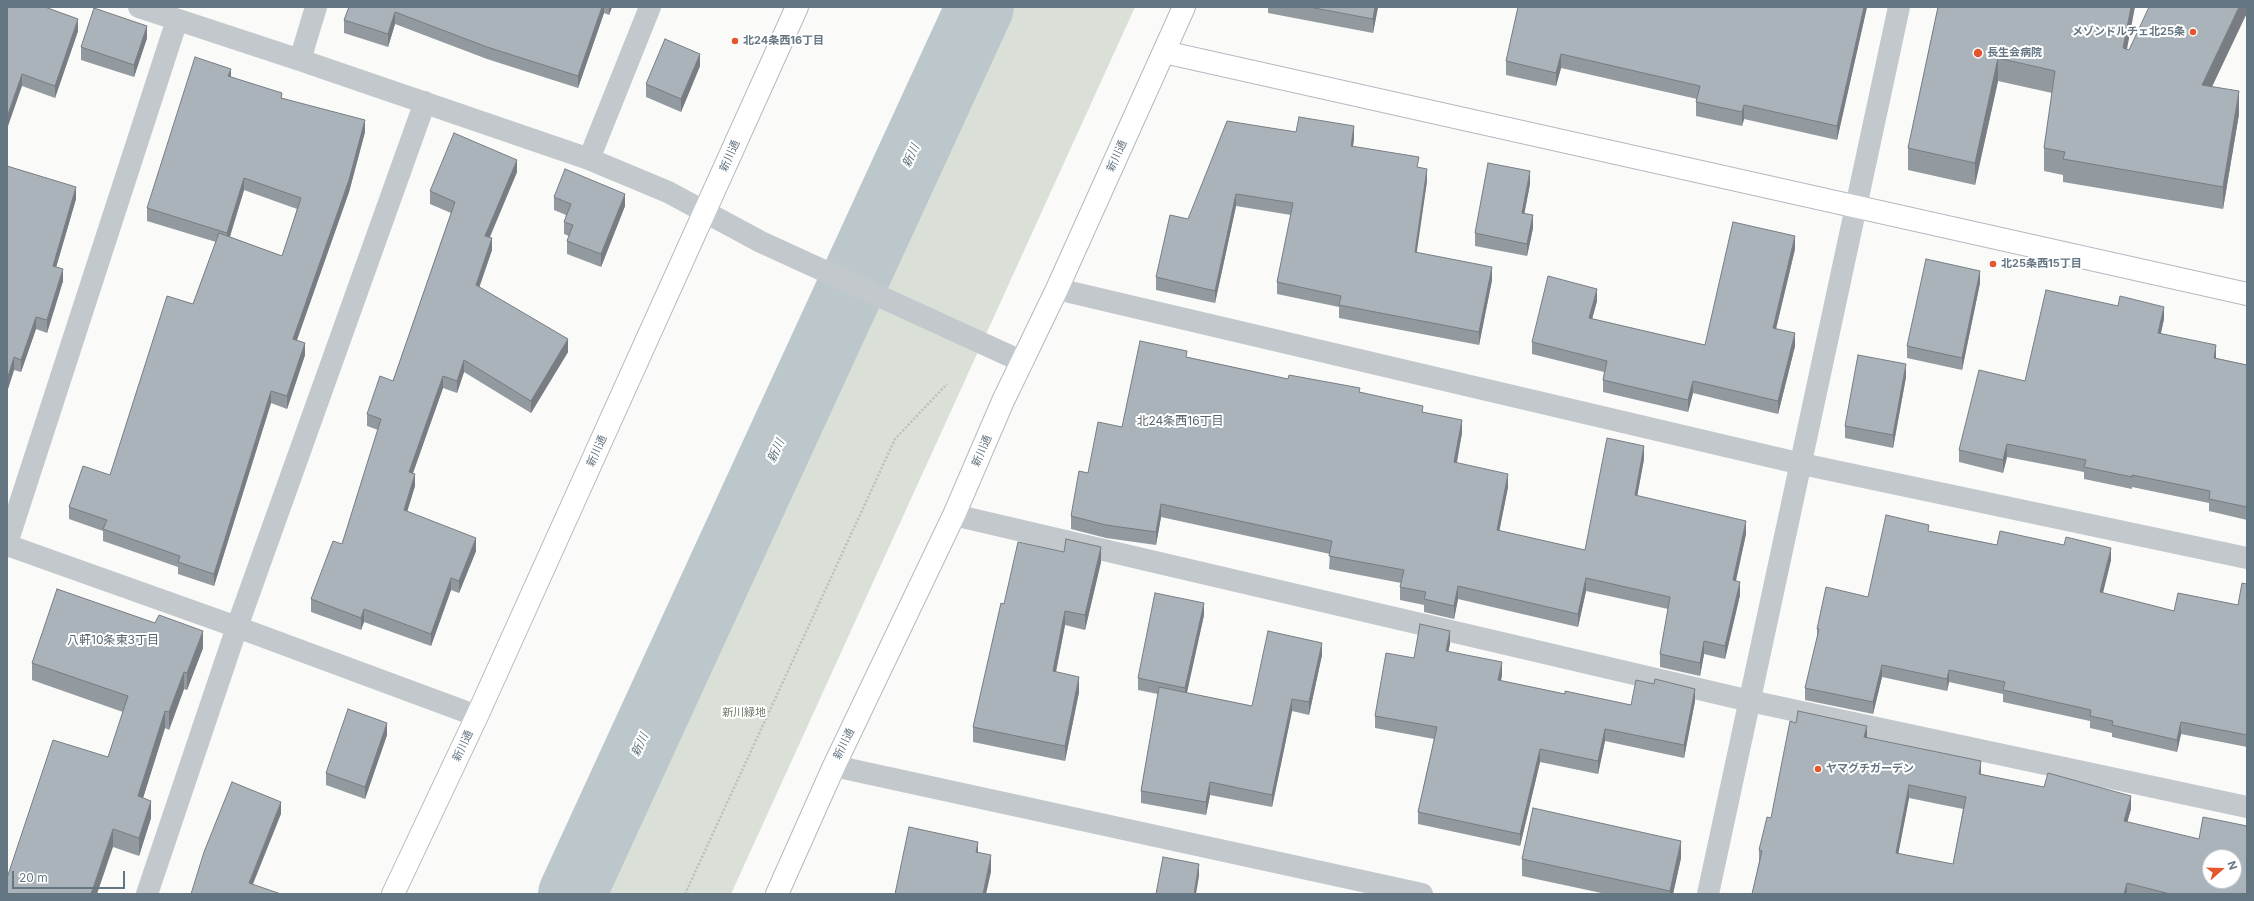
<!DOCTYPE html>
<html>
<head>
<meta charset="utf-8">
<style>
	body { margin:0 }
	#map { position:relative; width:2254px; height:901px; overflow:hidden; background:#fafaf8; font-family:Inter,sans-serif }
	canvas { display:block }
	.frame { position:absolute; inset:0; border:8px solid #657683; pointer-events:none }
	.north { position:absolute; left:2202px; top:849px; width:40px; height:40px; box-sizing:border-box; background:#fff; border:1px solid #c1c8cd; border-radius:50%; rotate:70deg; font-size:11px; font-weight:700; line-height:16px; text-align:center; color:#657683 }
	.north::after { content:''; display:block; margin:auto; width:14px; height:18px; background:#e4572e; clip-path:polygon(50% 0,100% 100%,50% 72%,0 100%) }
	.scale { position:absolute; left:12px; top:871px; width:113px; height:18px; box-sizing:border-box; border:2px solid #657683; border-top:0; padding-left:5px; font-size:12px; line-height:14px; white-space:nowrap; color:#657683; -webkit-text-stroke:3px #fff; paint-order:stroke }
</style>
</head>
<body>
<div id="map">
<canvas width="2254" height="901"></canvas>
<div class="frame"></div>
<div class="north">N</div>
<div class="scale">20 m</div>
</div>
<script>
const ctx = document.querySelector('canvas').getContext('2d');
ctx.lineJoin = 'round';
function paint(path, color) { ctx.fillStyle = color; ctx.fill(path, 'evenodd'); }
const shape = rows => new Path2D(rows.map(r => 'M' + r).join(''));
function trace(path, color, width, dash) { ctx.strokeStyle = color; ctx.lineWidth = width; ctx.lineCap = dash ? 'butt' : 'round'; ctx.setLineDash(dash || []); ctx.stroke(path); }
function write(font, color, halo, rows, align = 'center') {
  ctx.font = font + ' Inter,"Noto Sans JP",sans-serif'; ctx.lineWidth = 4; ctx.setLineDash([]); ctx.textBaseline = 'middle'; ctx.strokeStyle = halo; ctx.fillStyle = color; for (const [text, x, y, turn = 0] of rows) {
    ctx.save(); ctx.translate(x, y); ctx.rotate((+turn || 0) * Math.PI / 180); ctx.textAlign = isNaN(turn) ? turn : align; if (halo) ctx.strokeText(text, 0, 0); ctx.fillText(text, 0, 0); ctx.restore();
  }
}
const green = shape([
	[998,7,1135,7,731,894,592,894]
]);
const river = shape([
	[572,894,980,7]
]);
const path = shape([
	[685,894,895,439,947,384]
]);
const street = shape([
	[139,7,300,60,589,159,668,192,761,242,1023,362],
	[300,60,316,7],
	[589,159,650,7],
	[1057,289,1802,464,2247,558],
	[954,515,1750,701,2247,807],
	[7,543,177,20],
	[7,545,237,627,477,716],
	[834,766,1422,894],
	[147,894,237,627,425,102],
	[1708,894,1899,7]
]);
const secondary = shape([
	[1164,52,2247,294],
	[393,894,477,716,797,7],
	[777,894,834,766,954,515,1003,401,1057,289,1184,7]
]);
const wall = shape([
	[7,7,78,31,55,98,22,86],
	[349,7,612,7,609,15,604,13,578,88,487,59,395,24,388,47,344,33,344,20],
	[1268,7,1378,7,1373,33,1268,13],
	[1518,7,1867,7,1837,140,1744,119,1742,126,1696,116,1696,102,1697,99,1561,68,1556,86,1506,75,1506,61],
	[1938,7,2127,49,2212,87,2239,114,2223,209,2063,182,2063,175,2044,171,2044,148,2052,93,1998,81,1975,185,1908,170,1908,148],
	[147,38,134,77,81,60,81,47],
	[700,66,681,112,646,97,646,84],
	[231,77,365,132,349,192,297,340,305,355,287,409,271,403,214,586,178,574,178,567,103,541,103,531,69,519,69,507,110,475,193,304,216,242,147,221,147,208],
	[244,190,297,209,282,256,230,237],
	[1296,132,1354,139,1353,146,1419,168,1427,181,1416,253,1492,280,1479,345,1339,318,1339,307,1277,294,1277,282,1291,215,1236,206,1215,303,1156,290,1156,277,1188,219],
	[7,166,76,199,56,267,63,281,47,333,36,329,21,372,14,370,7,392],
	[517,172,490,237,492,250,479,287,568,352,531,413,464,372,457,393,443,388,413,473,415,486,407,511,476,551,459,593,451,590,431,646,364,622,361,630,311,612,311,599,342,544,378,430,367,426,367,414,393,381,451,213,430,204,430,191],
	[1530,184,1524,214,1533,228,1527,256,1475,246,1475,233],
	[554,197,625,206,601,267,567,254,567,241,569,236,564,234,564,222,566,215,554,210],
	[1795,249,1776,329,1795,346,1778,414,1693,393,1688,412,1603,392,1603,380,1604,372,1532,354,1532,342,1597,301,1592,319,1705,345],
	[1980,283,1962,370,1907,358,1907,346],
	[2118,306,2164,319,2161,333,2216,358,2247,365,2247,520,2209,511,2209,503,2132,487,2132,489,2084,479,2084,472,2007,457,2003,473,1959,462,1959,450,2025,381],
	[1187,357,1288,379,1360,392,1423,412,1462,433,1457,463,1508,487,1499,531,1585,550,1644,459,1637,496,1746,534,1736,581,1740,595,1725,659,1704,654,1700,676,1660,667,1660,654,1668,609,1586,591,1578,627,1458,599,1454,619,1424,612,1424,605,1400,600,1400,587,1401,583,1329,569,1330,554,1161,517,1156,545,1106,538,1071,529,1071,516,1088,473,1122,427],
	[1906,377,1893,448,1845,438,1845,426],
	[1929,531,1997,545,2111,560,2103,593,2174,611,2238,605,2247,584,2247,747,2181,734,2177,752,2112,737,2112,733,2090,728,2090,721,2003,702,2003,694,1949,682,1947,691,1882,677,1873,714,1805,700,1805,688,1817,638,1817,629,1868,597],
	[1101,562,1085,630,1065,625,1056,672,1079,692,1065,761,973,742,973,727,1004,604],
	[1204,615,1187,693,1252,706,1322,655,1309,715,1292,711,1272,807,1210,795,1206,815,1141,803,1141,791,1158,694,1138,690,1138,678],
	[1450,644,1448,651,1502,675,1501,681,1565,694,1631,705,1695,701,1684,758,1605,741,1598,774,1540,762,1520,846,1418,824,1418,812,1434,739,1375,728,1375,716,1414,658],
	[203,648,187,690,184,689,169,730,165,728,143,798,151,818,139,856,113,847,108,757,123,712,32,680,32,663],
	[387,735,365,799,326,785,326,773],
	[1867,737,1981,774,2131,809,2127,822,2247,894,1752,894,1759,862,1759,850,1771,818],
	[1909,798,1963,809,1953,864,1898,854],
	[1681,858,1673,894,1606,894,1522,876,1522,859]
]);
const shadedWall = shape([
	[602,7,604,7,604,13,578,88,578,76],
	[609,7,612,7,609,15],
	[1375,7,1378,7,1373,33,1373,19],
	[1864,7,1867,7,1837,140,1837,126],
	[2131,7,2135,7,2123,70,2123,48],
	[2239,7,2247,7,2247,13,2202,108,2202,85],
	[395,12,395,24,388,47,388,34],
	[78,19,78,31,55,98,55,86],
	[147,26,147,38,134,77,134,65],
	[700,54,700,66,681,112,681,99],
	[1561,54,1561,68,1556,86,1556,73],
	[1998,58,1998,81,1975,185,1975,163],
	[231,69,231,81,228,76],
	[22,74,22,86,7,129,7,117],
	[2239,91,2239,114,2223,209,2223,187],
	[1744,105,1744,119,1742,126,1742,112],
	[365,120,365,132,349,192,293,351,293,339],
	[1354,126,1354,139,1351,158,1351,146],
	[517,160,517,172,485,248,485,236],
	[1427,169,1427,181,1415,265,1415,252],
	[1530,171,1530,184,1522,226,1522,213],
	[244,178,244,190,227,245,227,233],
	[76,187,76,199,53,278,53,266],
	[625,194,625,206,601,267,601,254],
	[1236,194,1236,206,1215,303,1215,291],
	[1533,215,1533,228,1527,256,1527,244],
	[1795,236,1795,249,1773,341,1773,328],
	[492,238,492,250,476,297,476,285],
	[1492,267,1492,280,1479,345,1479,332],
	[63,269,63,281,47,333,47,320],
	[1980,271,1980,283,1962,370,1962,358],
	[1597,289,1597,301,1589,330,1589,318],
	[2164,307,2164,319,2158,345,2158,333],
	[36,317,36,329,21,372,21,360],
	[1795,333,1795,346,1778,414,1778,401],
	[568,339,568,352,531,413,531,401],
	[305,343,305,355,287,409,287,396],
	[2216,345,2216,358,2214,370,2214,358],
	[14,357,14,370,7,392,7,380],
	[464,360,464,372,457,393,457,381],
	[1906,364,1906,377,1893,448,1893,435],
	[443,376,443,388,409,484,409,472],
	[1693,381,1693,393,1688,412,1688,400],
	[271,391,271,403,214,586,214,574],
	[1462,420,1462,433,1454,475,1454,462],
	[2007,444,2007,457,2003,473,2003,460],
	[1644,446,1644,459,1635,508,1635,495],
	[415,474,415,486,404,522,404,510],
	[1508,474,1508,487,1497,543,1497,530],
	[1161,504,1161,517,1156,545,1156,532],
	[1746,521,1746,534,1733,593,1733,580],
	[476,538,476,551,459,593,459,581],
	[1101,547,1101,562,1085,630,1085,615],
	[2111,548,2111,560,2100,604,2100,592],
	[451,578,451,590,431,646,431,634],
	[1586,578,1586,591,1578,627,1578,614],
	[1740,582,1740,595,1725,659,1725,646],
	[1458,586,1458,599,1454,619,1454,606],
	[1204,603,1204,615,1185,700,1185,688],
	[364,609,364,622,361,630,361,618],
	[1065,611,1065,625,1053,686,1053,671],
	[203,631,203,648,187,690,187,673],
	[1450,631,1450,644,1446,663,1446,651],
	[1704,641,1704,654,1700,676,1700,663],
	[1322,643,1322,655,1309,715,1309,702],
	[1502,662,1502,675,1498,693,1498,680],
	[1882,665,1882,677,1873,714,1873,702],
	[1949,670,1949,682,1947,691,1947,679],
	[184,672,184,689,169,730,169,712],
	[1079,677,1079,692,1065,761,1065,746],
	[1695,689,1695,701,1684,758,1684,745],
	[1292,699,1292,711,1272,807,1272,795],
	[165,711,165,728,138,814,138,796],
	[2181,722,2181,734,2177,752,2177,740],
	[387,723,387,735,365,799,365,787],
	[1867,726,1867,739,1864,737],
	[1605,729,1605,741,1598,774,1598,761],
	[1540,749,1540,762,1520,846,1520,834],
	[1981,761,1981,774,1979,774],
	[1210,782,1210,795,1206,815,1206,802],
	[1909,785,1909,798,1896,866,1896,853],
	[2131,796,2131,809,2124,834,2124,821],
	[151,801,151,818,139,856,139,838],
	[281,802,281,814,249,894,249,883],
	[113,829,113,847,97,894,91,894],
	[1681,841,1681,858,1673,894,1670,894,1670,891],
	[978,842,978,859,976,852],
	[991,855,991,872,986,894,983,894],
	[1199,864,1199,876,1196,894,1194,894],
	[2127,883,2127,894,2124,894]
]);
const building = shape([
	[7,7,45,7,78,19,55,86,22,74,7,117,7,7],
	[349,7,602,7,578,76,487,47,395,12,388,34,344,20,349,7],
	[1309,7,1375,7,1373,19,1309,7],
	[1518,7,1864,7,1837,126,1744,105,1742,112,1696,102,1700,86,1561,54,1556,73,1506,61,1518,7],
	[1938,7,2131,7,2123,48,2129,50,2149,7,2239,7,2202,85,2239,91,2223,187,2063,159,2065,152,2044,148,2055,71,1998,58,1975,163,1908,148,1938,7],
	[94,8,147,26,134,65,81,47,94,8],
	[665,39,700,54,681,99,646,84,665,39],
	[195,57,231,69,228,76,282,93,281,98,365,120,349,180,293,339,305,343,287,396,271,391,214,574,178,562,180,556,103,529,107,520,69,507,83,466,110,475,167,296,193,304,219,233,282,256,301,198,244,178,227,233,147,208,195,57],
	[1299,117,1354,126,1351,146,1419,157,1417,167,1427,169,1415,252,1492,267,1479,332,1339,305,1341,296,1277,282,1293,203,1236,194,1215,291,1156,277,1170,215,1188,219,1227,121,1296,132,1299,117],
	[454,133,517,160,485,236,492,238,476,285,568,339,531,401,464,360,457,381,443,376,409,472,415,474,404,510,476,538,459,581,451,578,431,634,364,609,361,618,311,599,333,541,342,544,381,419,367,414,380,376,393,381,455,202,430,191,454,133],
	[1488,163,1530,171,1522,213,1533,215,1527,244,1475,233,1488,163],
	[7,166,76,187,53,266,63,269,47,320,36,317,21,360,14,357,7,380,7,166],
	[565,169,625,194,601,254,567,241,573,225,564,222,571,204,554,197,565,169],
	[1733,222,1795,236,1773,328,1795,333,1778,401,1693,381,1688,400,1603,380,1607,361,1532,342,1548,276,1597,289,1589,318,1705,345,1733,222],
	[1926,259,1980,271,1962,358,1907,346,1926,259],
	[2046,290,2118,306,2120,296,2164,307,2158,333,2216,345,2214,358,2247,365,2247,507,2209,499,2210,491,2132,475,2132,477,2084,467,2086,460,2007,444,2003,460,1959,450,1979,370,2025,381,2046,290],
	[1140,341,1187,351,1186,357,1288,379,1289,375,1360,388,1359,392,1423,406,1422,412,1462,420,1454,462,1508,474,1497,530,1585,550,1607,438,1644,446,1635,495,1746,521,1733,580,1740,582,1725,646,1704,641,1700,663,1660,654,1670,597,1586,578,1578,614,1458,586,1454,606,1424,599,1426,592,1400,587,1404,570,1329,556,1332,541,1161,504,1156,532,1106,525,1071,516,1079,471,1088,473,1098,422,1122,427,1140,341],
	[1858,355,1906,364,1893,435,1845,426,1858,355],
	[1886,515,1929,525,1928,531,1997,545,2000,531,2064,545,2066,537,2111,548,2100,592,2174,611,2178,593,2238,605,2242,583,2247,584,2247,735,2181,722,2177,740,2112,725,2113,721,2090,716,2091,710,2003,690,2005,682,1949,670,1947,679,1882,665,1873,702,1805,688,1819,629,1817,629,1826,587,1868,597,1886,515],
	[1066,539,1101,547,1085,615,1065,611,1053,671,1079,677,1065,746,973,727,1001,603,1004,604,1018,542,1064,552,1066,539],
	[57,589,155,623,159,615,203,631,187,673,184,672,169,712,165,711,138,796,151,801,139,838,113,829,91,894,7,894,7,878,53,740,108,757,128,696,32,663,57,589],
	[1155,593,1204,603,1185,688,1138,678,1155,593],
	[1420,624,1450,631,1446,651,1502,662,1498,680,1565,694,1565,691,1631,705,1636,680,1654,684,1655,679,1695,689,1684,745,1605,729,1598,761,1540,749,1520,834,1418,812,1437,727,1375,716,1386,653,1414,658,1420,624],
	[1268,631,1322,643,1309,702,1292,699,1272,795,1210,782,1206,802,1141,791,1159,687,1252,706,1268,631],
	[348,709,387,723,365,787,326,773,348,709],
	[1798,711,1867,726,1864,737,1981,761,1979,774,2044,787,2048,773,2131,796,2124,821,2199,839,2203,817,2247,826,2247,894,2170,894,2127,883,2124,894,1752,894,1762,851,1759,850,1767,817,1771,818,1790,721,1796,723,1798,711],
	[1909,785,1966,797,1953,864,1896,853,1909,785],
	[2210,857,2234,857,2234,881,2210,881,2210,857],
	[232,782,281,802,249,883,281,894,191,894,204,852,232,782],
	[1533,808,1681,841,1670,891,1522,859,1533,808],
	[909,827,978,842,976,852,991,855,983,894,895,894,909,827],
	[1163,857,1199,864,1194,894,1156,894,1163,857]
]);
const markers = [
	[2193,32,4,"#e4572e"],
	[735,41,4,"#e4572e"],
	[1978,53,5,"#e4572e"],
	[1993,264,4,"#e4572e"],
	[1818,769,4,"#e4572e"]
];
const poiNames = [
	["メゾンドルチェ北25条",2185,32,"right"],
	["北24条西16丁目",743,41],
	["長生会病院",1987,53],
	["北25条西15丁目",2001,264],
	["ヤマグチガーデン",1826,769]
];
const streetNames = [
	["新川通",730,156,-66],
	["新川通",1117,156,-66],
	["新川通",597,451,-66],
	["新川通",982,451,-67],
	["新川通",844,744,-64],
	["新川通",463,746,-65]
];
const parkNames = [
	["新川緑地",744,713]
];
const waterNames = [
	["新川",911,156,-65],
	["新川",776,451,-65],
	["新川",640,745,-65]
];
const neighbourhoodNames = [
	["北24条西16丁目",1180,421],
	["八軒10条東3丁目",113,640]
];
paint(green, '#dadfd7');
trace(river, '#bbc7cb', 68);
trace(secondary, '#b3babf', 24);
trace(path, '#bbbfc2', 2.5, [2, 2]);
trace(street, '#c3c8cc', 22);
trace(secondary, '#fff', 22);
paint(wall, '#929a9f');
paint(shadedWall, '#777d82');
paint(building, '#aab3b9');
trace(building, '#777d82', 1);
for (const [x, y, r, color] of markers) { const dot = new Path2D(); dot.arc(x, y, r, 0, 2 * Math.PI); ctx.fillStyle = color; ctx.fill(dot); trace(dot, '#fff', 1.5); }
write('bold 11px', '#657683', '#fff', poiNames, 'left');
write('11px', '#657683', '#fff', streetNames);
write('11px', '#687a64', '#fff', parkNames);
write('italic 12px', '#60757c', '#fff', waterNames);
write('12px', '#57646e', '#fff', neighbourhoodNames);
</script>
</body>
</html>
